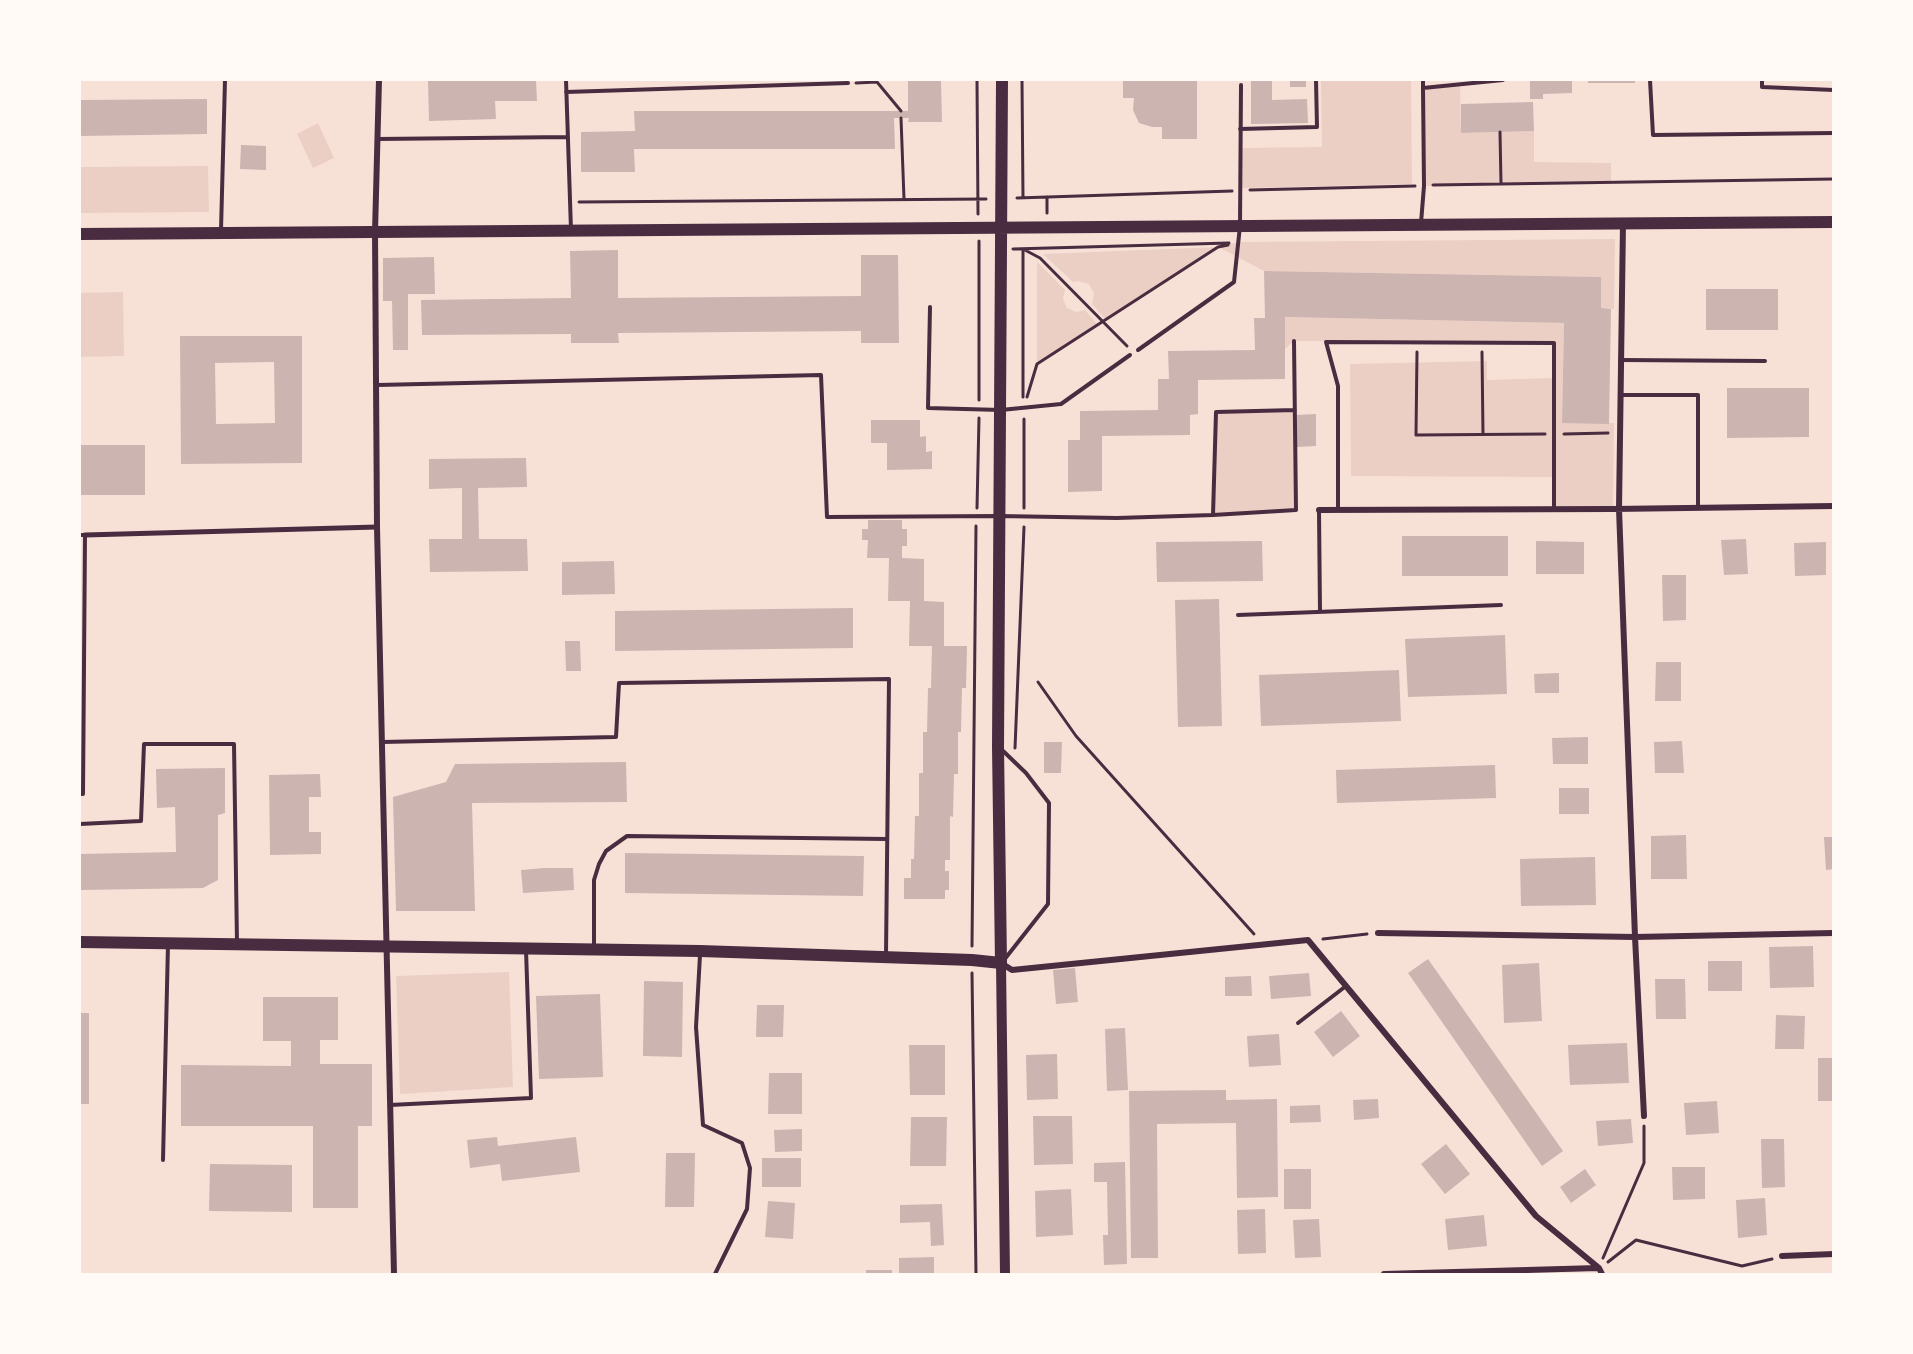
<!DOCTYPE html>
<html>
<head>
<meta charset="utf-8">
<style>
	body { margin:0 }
	#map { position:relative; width:1913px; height:1354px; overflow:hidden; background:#f7e1d7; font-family:"PT Sans",sans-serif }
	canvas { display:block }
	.frame { position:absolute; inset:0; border:81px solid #fffaf5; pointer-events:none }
</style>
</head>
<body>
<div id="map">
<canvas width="1913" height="1354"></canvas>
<div class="frame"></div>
</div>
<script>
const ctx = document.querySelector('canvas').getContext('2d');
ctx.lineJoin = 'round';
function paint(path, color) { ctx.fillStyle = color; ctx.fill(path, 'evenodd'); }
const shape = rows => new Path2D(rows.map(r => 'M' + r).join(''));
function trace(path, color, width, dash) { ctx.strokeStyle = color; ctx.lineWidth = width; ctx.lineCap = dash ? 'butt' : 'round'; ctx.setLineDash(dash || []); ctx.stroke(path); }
const green = shape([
	[1321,80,1411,80,1412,184,1242,188,1241,148,1322,147],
	[1460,84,1461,133,1534,131,1534,162,1611,163,1611,183,1424,186,1423,88],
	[318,123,334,158,313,168,297,134],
	[208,166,209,212,80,213,80,167],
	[1615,239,1614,309,1601,308,1601,277,1264,271,1218,247,1106,320,1092,304,1094,293,1089,284,1078,281,1073,282,1043,254,1218,247,1239,242],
	[1037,262,1065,290,1063,299,1067,308,1076,312,1085,310,1098,325,1037,364],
	[123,292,124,356,80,357,80,293],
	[1285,317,1564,323,1562,423,1614,423,1613,509,1554,509,1553,477,1351,476,1350,364,1487,361,1487,380,1554,378,1554,343,1294,341,1285,349],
	[1295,410,1296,510,1213,515,1216,412],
	[509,972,513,1087,400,1094,396,976]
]);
const building = shape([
	[428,80,536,80,537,101,495,101,496,119,429,121],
	[908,80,941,80,942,122,908,122,909,118,894,118,895,149,634,149,635,172,581,172,581,132,635,131,634,111,908,111],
	[1123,80,1197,80,1197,139,1162,139,1162,127,1152,127,1139,123,1133,110,1134,98,1123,98],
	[1251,80,1272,80,1272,100,1307,99,1308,123,1251,124],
	[1290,80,1306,80,1306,87,1290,87],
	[1530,80,1572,80,1572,93,1543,94,1543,99,1530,99],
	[1588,80,1635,80,1635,83,1588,83],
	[207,99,207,134,80,136,80,100],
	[1533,102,1534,131,1461,133,1461,104],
	[241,145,266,146,266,170,240,169],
	[618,250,618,298,861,296,861,255,898,255,899,343,861,343,861,331,618,333,619,343,571,343,571,334,422,335,421,300,571,298,570,251],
	[434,257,435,294,408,294,408,350,393,350,392,301,383,301,383,258],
	[1264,271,1601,277,1601,308,1611,309,1609,424,1562,423,1564,323,1285,317,1285,379,1198,380,1198,414,1190,415,1190,435,1102,436,1102,491,1068,492,1068,440,1080,440,1080,411,1158,410,1158,379,1169,379,1168,351,1255,350,1254,318,1265,318],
	[1706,289,1778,289,1778,330,1706,330],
	[180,336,302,336,302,463,181,464],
	[274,362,275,423,216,424,215,363],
	[1727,388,1809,388,1809,437,1727,438],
	[1316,414,1316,446,1297,447,1297,415],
	[871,420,920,420,920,437,926,436,926,452,932,451,932,469,887,470,887,443,871,443],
	[80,445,145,445,145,495,80,495],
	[526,458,527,487,478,488,479,539,527,539,528,571,430,572,429,539,462,539,462,488,429,489,429,459],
	[868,520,902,520,902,529,907,529,907,546,902,546,902,558,924,559,924,601,944,602,944,646,967,646,966,688,962,688,961,732,958,732,958,774,954,774,953,817,950,816,950,860,945,860,945,871,949,871,949,890,945,890,945,899,904,899,904,878,911,878,911,859,914,859,915,816,919,816,919,773,923,773,923,732,927,732,928,688,931,688,932,646,909,646,910,601,888,601,889,558,867,558,868,540,862,540,862,529,868,529],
	[1402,536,1508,536,1508,576,1402,576],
	[1746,539,1748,574,1724,575,1721,540],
	[1262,541,1263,581,1157,582,1156,542],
	[1536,541,1584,542,1584,574,1536,574],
	[1826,542,1826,575,1795,576,1794,543],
	[614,561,615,594,562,595,562,562],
	[1662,575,1686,575,1686,620,1663,621],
	[1219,599,1222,726,1178,727,1175,600],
	[853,608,853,648,615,651,615,611],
	[1505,635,1507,694,1408,697,1405,639],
	[565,641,580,641,581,671,566,671],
	[1656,662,1681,662,1681,701,1655,701],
	[1399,670,1401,721,1261,726,1259,675],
	[1559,673,1559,693,1535,693,1534,674],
	[1588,737,1588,764,1553,764,1552,738],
	[1682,741,1684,773,1655,773,1654,742],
	[1044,742,1062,742,1061,773,1044,773],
	[626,762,627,802,472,803,475,911,396,911,393,797,446,782,455,764],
	[1495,765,1496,798,1337,803,1336,770],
	[225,768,225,813,218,815,218,880,203,888,80,890,80,854,176,852,175,807,157,808,156,769],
	[320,774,321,797,309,797,309,832,321,832,321,854,270,855,269,775],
	[1559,788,1589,788,1589,814,1559,814],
	[1686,835,1687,879,1651,879,1651,836],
	[1824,837,1834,837,1834,869,1826,870],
	[625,853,864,856,863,896,625,893],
	[1595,857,1596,905,1521,906,1520,859],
	[544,868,573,868,574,890,523,893,521,870],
	[1813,946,1814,987,1770,988,1769,947],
	[1428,959,1563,1151,1542,1166,1408,973],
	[1708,961,1742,961,1742,991,1708,991],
	[1539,963,1542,1021,1504,1023,1502,965],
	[1075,968,1078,1002,1056,1004,1053,970],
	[1309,973,1311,996,1271,999,1269,976],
	[1251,976,1252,996,1225,996,1225,977],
	[1655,979,1685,979,1686,1019,1656,1019],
	[644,981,683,982,682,1057,643,1056],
	[600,994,603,1077,539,1079,536,996],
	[263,997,338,997,338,1040,320,1040,320,1064,372,1064,372,1126,358,1126,358,1208,313,1208,313,1126,181,1126,181,1065,291,1066,291,1041,263,1041],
	[757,1005,784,1005,783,1037,756,1037],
	[1341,1011,1360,1036,1333,1057,1314,1032],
	[80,1013,89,1013,89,1104,80,1104],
	[1776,1015,1805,1016,1804,1049,1775,1049],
	[1125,1028,1128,1090,1107,1091,1105,1029],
	[1279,1034,1281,1065,1249,1067,1247,1036],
	[1627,1043,1629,1083,1570,1085,1568,1045],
	[909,1045,945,1045,945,1095,910,1095],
	[1057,1054,1058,1099,1027,1100,1026,1055],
	[1818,1058,1834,1058,1834,1101,1818,1101],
	[769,1073,802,1073,802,1114,768,1114],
	[1226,1090,1226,1100,1277,1099,1278,1197,1237,1198,1236,1123,1157,1124,1158,1258,1131,1258,1129,1091],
	[1378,1099,1379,1118,1354,1120,1353,1100],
	[1717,1101,1719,1133,1686,1135,1684,1103],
	[1320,1105,1321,1122,1290,1123,1290,1106],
	[1033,1116,1072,1116,1073,1164,1034,1165],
	[911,1117,947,1117,946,1166,910,1166],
	[1631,1119,1633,1143,1598,1146,1596,1121],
	[802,1129,802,1151,775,1152,774,1130],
	[497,1137,498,1146,576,1137,580,1172,502,1181,500,1164,470,1168,467,1140],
	[1761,1139,1784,1139,1785,1187,1762,1188],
	[1446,1144,1470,1174,1445,1194,1421,1164],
	[666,1153,695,1153,694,1207,665,1207],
	[762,1158,801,1158,801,1187,762,1187],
	[1125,1162,1127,1264,1104,1265,1103,1235,1108,1235,1107,1182,1094,1182,1094,1163],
	[210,1164,292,1165,292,1212,209,1211],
	[1672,1167,1705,1167,1705,1199,1673,1200],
	[1284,1169,1311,1169,1311,1209,1284,1209],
	[1585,1169,1596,1185,1571,1203,1560,1187],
	[1071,1189,1073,1235,1036,1237,1035,1191],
	[1765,1198,1767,1235,1738,1238,1736,1200],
	[768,1201,795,1203,793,1239,765,1237],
	[942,1204,944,1245,931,1246,930,1222,900,1223,900,1205],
	[1265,1209,1266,1253,1238,1254,1237,1210],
	[1484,1215,1487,1246,1448,1250,1445,1219],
	[1319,1219,1321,1257,1295,1258,1293,1220],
	[934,1257,934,1274,899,1274,899,1258],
	[866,1270,892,1270,892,1274,866,1274]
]);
const path = shape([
	[977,80,978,214],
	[1022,80,1023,198],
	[856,83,877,82,901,111],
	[901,118,904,199],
	[1500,132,1501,184],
	[1433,185,1834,179],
	[1250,190,1415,186],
	[1047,197,1047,213],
	[1017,198,1232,191],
	[579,202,986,199],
	[979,241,979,400],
	[1013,249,1229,243],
	[1417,352,1416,435,1545,434],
	[1482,352,1483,434],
	[1023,397,1023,249,1040,258,1127,346],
	[1027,397,1037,364,1218,247,1228,245],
	[1024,419,1024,508],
	[1564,434,1608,433],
	[977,508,979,418],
	[1038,682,1076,736,1254,934],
	[1015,748,1024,527],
	[1323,939,1367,934],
	[972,946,976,526],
	[972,973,976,1274],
	[1603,1258,1644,1163,1644,1126],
	[1608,1262,1636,1240,1742,1266,1772,1259]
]);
const service = shape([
	[566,80,571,230],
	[1423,80,1423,88],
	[1650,80,1653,135,1834,133],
	[1762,80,1762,87,1834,90],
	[566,92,848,83],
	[1240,129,1317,127,1316,80],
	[377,139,568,137],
	[1421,223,1424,186,1423,88,1503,80],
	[221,230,225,80],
	[930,307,928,408,1001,410,1061,404,1130,355],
	[1138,350,1234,282,1240,226,1241,85],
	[1620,360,1765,361],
	[377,385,821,375,827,517,999,516,1117,518,1213,515,1296,510,1294,341],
	[1620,395,1698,395,1698,507],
	[1338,510,1338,386,1326,342,1554,343,1554,509],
	[1319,511,1320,612],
	[1213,515,1216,412,1295,410],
	[80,535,85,535,83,794,80,794],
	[1238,615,1501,605],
	[382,742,616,737,619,683,889,679,886,954],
	[1001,749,1026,773,1049,803,1048,904,1004,960],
	[80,824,141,821,144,744,234,744,237,943],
	[594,946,594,880,599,864,606,851,627,836,887,839],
	[700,955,696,1027,703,1125,742,1143,750,1168,747,1209,715,1274],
	[1298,1023,1346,986],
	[390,1105,531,1098,526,950],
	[163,1160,168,944]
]);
const pedestrian = shape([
	[85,535,377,527]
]);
const minor = shape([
	[379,80,375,232,377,527,394,1274],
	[1623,223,1619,509,1635,937,1644,1116],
	[1319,510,1613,509,1834,506],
	[1378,933,1635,937,1834,933],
	[1001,963,1012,970,1308,940,1536,1216,1599,1268,1602,1274],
	[1782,1256,1834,1254],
	[1384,1274,1598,1268]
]);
const tertiary = shape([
	[1001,963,1005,1274]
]);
const primary = shape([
	[80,234,1834,222],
	[80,942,700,951,972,960,1001,963,998,747,1002,80]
]);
paint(green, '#ebcfc5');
paint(building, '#ccb4b1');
trace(path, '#4a2c40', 3);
trace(service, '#4a2c40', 4);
trace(pedestrian, '#4a2c40', 5);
trace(minor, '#4a2c40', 6);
trace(tertiary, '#4a2c40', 10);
trace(primary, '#4a2c40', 12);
</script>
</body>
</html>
